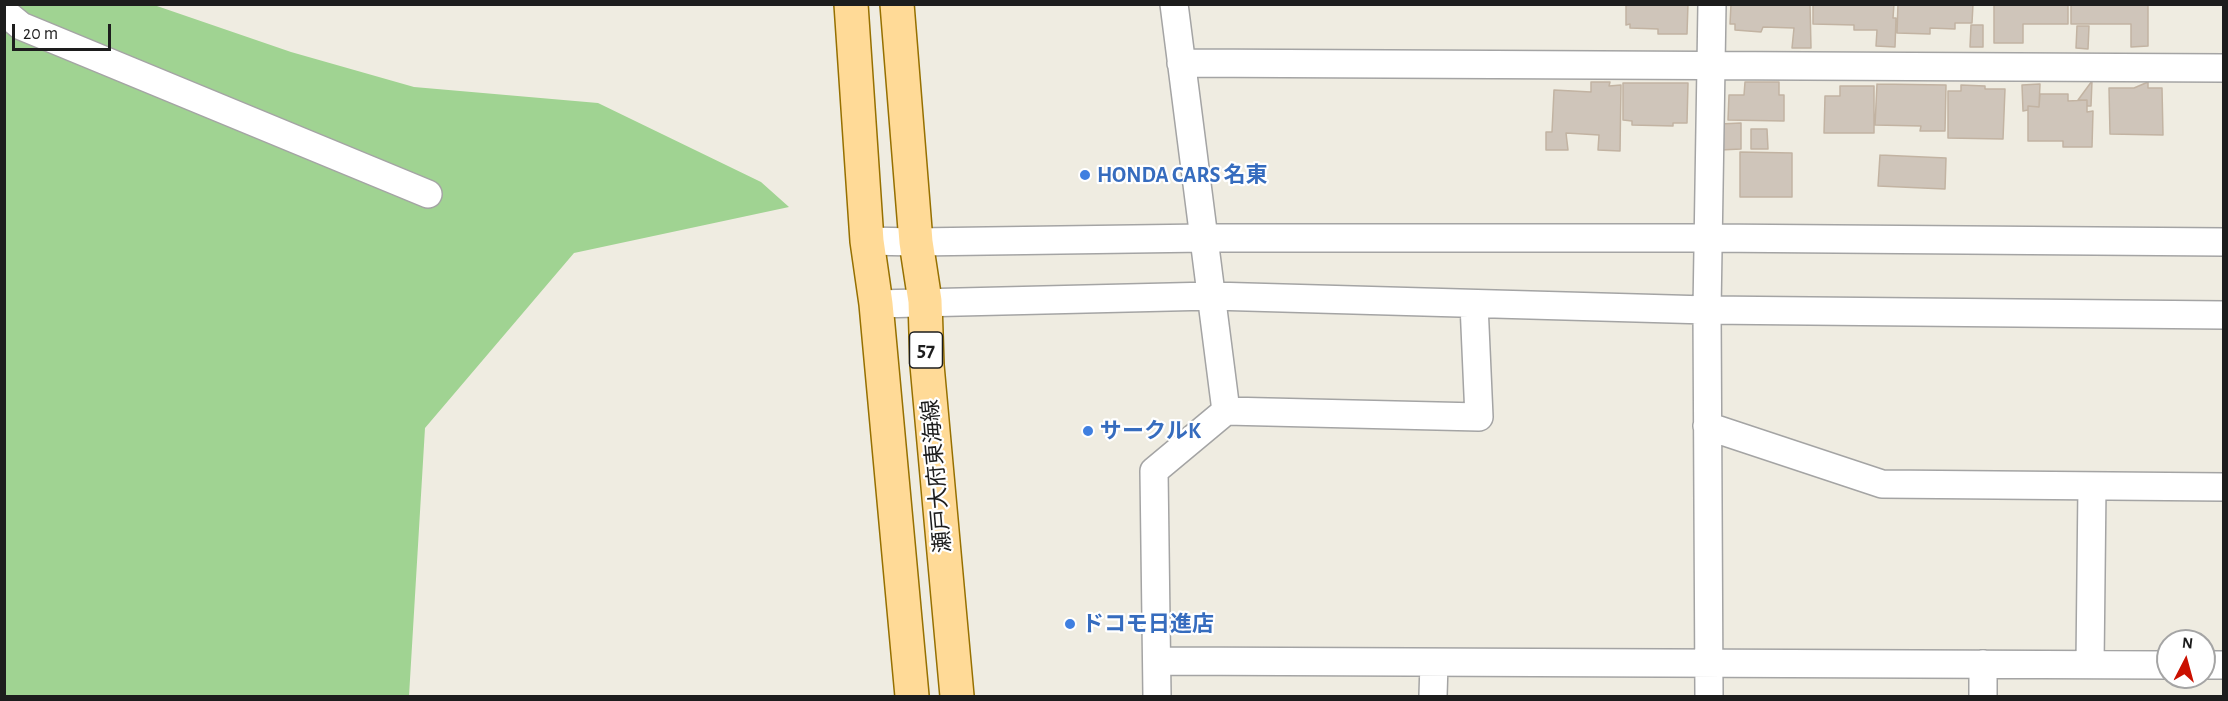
<!DOCTYPE html>
<html>
<head>
<meta charset="utf-8">
<style>
	body { margin:0 }
	#map { position:relative; width:2228px; height:701px; overflow:hidden; background:#efece1; font-family:"Alegreya Sans",sans-serif }
	canvas { display:block }
	.frame { position:absolute; inset:0; border:6px solid #1d1d1d; pointer-events:none }
	.north { position:absolute; left:2156px; top:629px; width:60px; height:60px; box-sizing:border-box; background:#fff; border:2px solid #a5a5a5; border-radius:50%; rotate:6deg; font-size:16px; font-weight:700; line-height:24px; text-align:center; color:#1d1d1d }
	.north::after { content:''; display:block; margin:auto; width:21px; height:27px; background:#ca1000; clip-path:polygon(50% 0,100% 100%,50% 72%,0 100%) }
	.scale { position:absolute; left:12px; top:24px; width:99px; height:27px; box-sizing:border-box; border:3px solid #1d1d1d; border-top:0; padding-left:8px; font-size:18px; line-height:21px; white-space:nowrap; color:#1d1d1d; -webkit-text-stroke:4px #fff; paint-order:stroke }
</style>
</head>
<body>
<div id="map">
<canvas width="2228" height="701"></canvas>
<div class="frame"></div>
<div class="north">N</div>
<div class="scale">20 m</div>
</div>
<script>
const ctx = document.querySelector('canvas').getContext('2d');
ctx.lineJoin = 'round';
function paint(path, color) { ctx.fillStyle = color; ctx.fill(path, 'evenodd'); }
const shape = rows => new Path2D(rows.map(r => 'M' + r).join(''));
function trace(path, color, width, dash) { ctx.strokeStyle = color; ctx.lineWidth = width; ctx.lineCap = dash ? 'butt' : 'round'; ctx.setLineDash(dash || []); ctx.stroke(path); }
function write(font, color, halo, rows, align = 'center') {
  ctx.font = font + ' "Alegreya Sans","Noto Sans JP",sans-serif'; ctx.lineWidth = 4.5; ctx.setLineDash([]); ctx.textBaseline = 'middle'; ctx.strokeStyle = halo; ctx.fillStyle = color; for (const [text, x, y, turn = 0] of rows) {
    ctx.save(); ctx.translate(x, y); ctx.rotate((+turn || 0) * Math.PI / 180); ctx.textAlign = isNaN(turn) ? turn : align; if (halo) ctx.strokeText(text, 0, 0); ctx.fillText(text, 0, 0); ctx.restore();
  }
}
const forest = shape([
	[4,5,154,5,291,52,414,87,598,103,761,182,789,207,574,253,425,428,409,696,5,696]
]);
const building = shape([
	[1626,4,1688,4,1687,34,1658,34,1658,29,1630,28,1630,24,1626,25,1626,4],
	[1731,4,1810,4,1811,48,1792,48,1794,28,1763,27,1761,32,1735,30,1735,24,1730,24,1731,4],
	[1813,4,1894,4,1893,18,1896,18,1895,47,1876,46,1877,30,1854,30,1854,25,1813,24,1813,4],
	[1898,4,1973,4,1972,23,1955,23,1955,29,1930,28,1930,34,1897,33,1898,4],
	[1994,4,2068,4,2068,24,2023,24,2023,43,1994,43,1994,4],
	[2071,4,2148,4,2148,46,2131,47,2131,24,2071,24,2071,4],
	[1971,25,1983,25,1983,47,1970,47,1971,25],
	[2077,26,2089,26,2088,49,2076,48,2077,26],
	[2092,81,2091,106,2087,106,2087,100,2078,100,2092,81],
	[1591,82,1610,82,1609,86,1621,85,1620,151,1598,150,1599,135,1566,133,1568,150,1546,150,1546,132,1552,132,1554,90,1591,92,1591,82],
	[1745,82,1779,82,1779,95,1784,95,1784,121,1728,120,1729,95,1744,95,1745,82],
	[2148,82,2148,88,2162,88,2163,135,2110,134,2109,88,2134,88,2148,82],
	[1623,83,1688,83,1687,123,1673,123,1673,126,1632,125,1632,121,1623,120,1623,83],
	[1877,84,1946,85,1945,131,1920,131,1921,126,1875,125,1877,84],
	[2040,84,2039,107,2028,106,2028,110,2023,111,2022,85,2040,84],
	[1961,85,1985,86,1985,89,2005,89,2003,139,1948,138,1948,91,1961,91,1961,85],
	[1840,86,1874,86,1874,133,1824,133,1825,96,1840,96,1840,86],
	[2040,94,2068,94,2068,101,2087,100,2087,112,2093,111,2092,147,2063,147,2063,141,2028,141,2028,106,2039,107,2040,94],
	[1741,123,1741,149,1720,150,1720,124,1741,123],
	[1751,129,1767,129,1768,149,1751,149,1751,129],
	[1740,152,1792,153,1792,197,1740,197,1740,152],
	[1880,155,1946,158,1945,189,1878,186,1880,155]
]);
const minor = shape([
	[1174,4,1226,411],
	[4,12,21,26,428,194],
	[1181,63,2224,68],
	[867,241,916,242,1205,238,1707,238,2224,242],
	[876,304,1212,296,1707,310,2224,315],
	[1707,426,1882,484,2224,487],
	[1158,661,2168,665],
	[2090,664,2092,486],
	[2204,665,2224,665],
	[1157,696,1154,471,1226,411,1479,417,1474,304],
	[1433,696,1434,663],
	[1709,696,1707,310,1712,4],
	[1983,696,1983,664]
]);
const primary = shape([
	[851,4,867,241,876,304,912,696],
	[897,4,916,242,925,301,927,365,957,696]
]);
const markers = [
	[1085,175,6,"#3f7fe0"],
	[1088,431,6,"#3f7fe0"],
	[1070,624,6,"#3f7fe0"]
];
const shields = [
	[926,350,33]
];
const shieldNames = [
	["57",926,350]
];
const shopNames = [
	["HONDA CARS 名東",1097,175],
	["サークルK",1100,431],
	["ドコモ日進店",1082,624]
];
const streetNames = [
	["瀬戸大府東海線",937,476,-95]
];
paint(forest, '#a0d392');
paint(building, '#cfc5ba');
trace(building, '#c2b3a2', 1.5);
trace(minor, '#a4a4a4', 30);
trace(primary, '#967000', 36);
trace(minor, '#fff', 27);
trace(primary, '#ffda97', 33);
for (const [x, y, r, color] of markers) { const dot = new Path2D(); dot.arc(x, y, r, 0, 2 * Math.PI); ctx.fillStyle = color; ctx.fill(dot); trace(dot, '#fff', 2); }
for (const [x, y, w] of shields) { const box = new Path2D(); box.roundRect(x - w / 2, y - 18, w, 36, 4.5); ctx.fillStyle = '#fff'; ctx.fill(box); trace(box, '#1d1d1d', 1.5); }
write('bold 21px', '#1d1d1d', null, shieldNames);
write('bold 22px', '#366cbe', '#fff', shopNames, 'left');
write('22px', '#1d1d1d', '#fff', streetNames);
</script>
</body>
</html>
